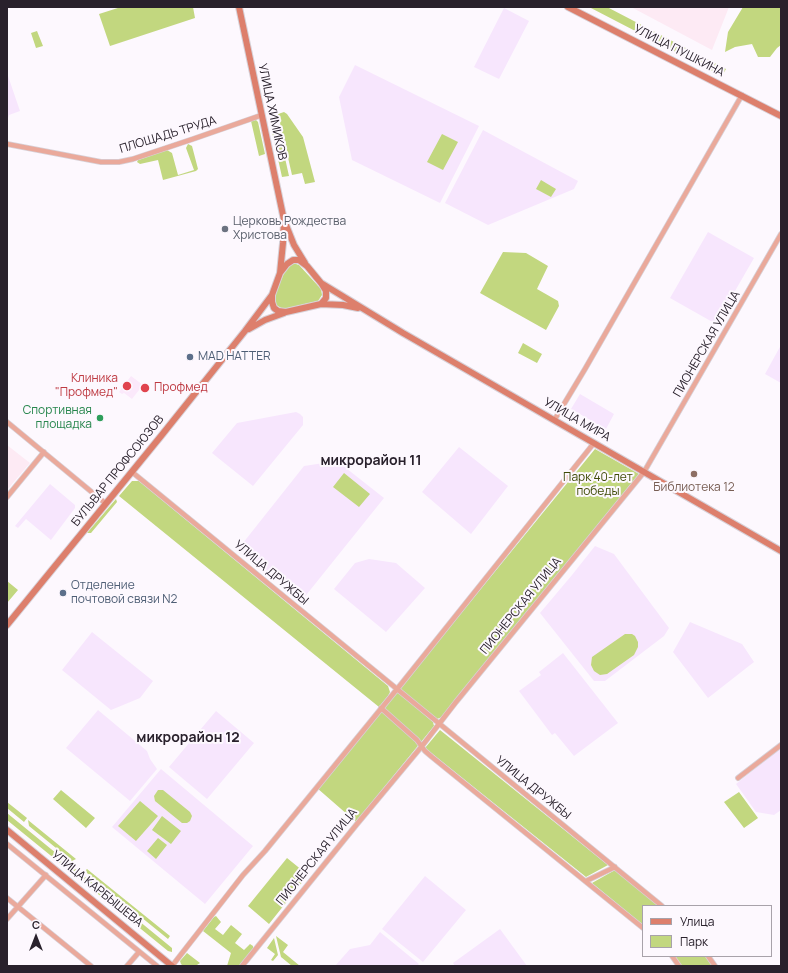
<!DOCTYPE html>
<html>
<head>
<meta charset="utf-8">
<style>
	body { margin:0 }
	#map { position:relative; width:788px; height:973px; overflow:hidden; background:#fdf8fe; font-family:Manrope,sans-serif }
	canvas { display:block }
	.frame { position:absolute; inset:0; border:8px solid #29212c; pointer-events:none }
	.legend { position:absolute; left:642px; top:905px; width:130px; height:52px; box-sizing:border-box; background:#fdf8fe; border:1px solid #a8a2aa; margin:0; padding:5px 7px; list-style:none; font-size:12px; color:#29212c }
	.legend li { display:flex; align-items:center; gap:8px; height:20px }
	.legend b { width:20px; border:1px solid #a8a2aa }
	.north { position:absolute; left:16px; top:917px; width:40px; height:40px; -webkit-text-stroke:3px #fdf8fe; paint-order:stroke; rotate:0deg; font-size:11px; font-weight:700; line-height:16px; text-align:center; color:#29212c }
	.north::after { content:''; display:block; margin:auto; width:14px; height:18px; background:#29212c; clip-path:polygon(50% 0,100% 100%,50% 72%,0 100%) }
</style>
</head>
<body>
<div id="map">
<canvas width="788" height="973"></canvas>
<div class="frame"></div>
<ul class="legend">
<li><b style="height:5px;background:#dd7f6c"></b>Улица</li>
<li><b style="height:11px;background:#c2d77f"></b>Парк</li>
</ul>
<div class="north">С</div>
</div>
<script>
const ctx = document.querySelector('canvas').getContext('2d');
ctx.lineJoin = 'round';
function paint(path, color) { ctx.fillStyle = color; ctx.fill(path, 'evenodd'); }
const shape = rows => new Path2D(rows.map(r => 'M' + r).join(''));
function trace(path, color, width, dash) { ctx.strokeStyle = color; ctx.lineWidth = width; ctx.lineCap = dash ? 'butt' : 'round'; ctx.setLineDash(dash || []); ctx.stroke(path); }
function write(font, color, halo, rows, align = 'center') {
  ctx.font = font + ' Manrope,sans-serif'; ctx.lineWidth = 4; ctx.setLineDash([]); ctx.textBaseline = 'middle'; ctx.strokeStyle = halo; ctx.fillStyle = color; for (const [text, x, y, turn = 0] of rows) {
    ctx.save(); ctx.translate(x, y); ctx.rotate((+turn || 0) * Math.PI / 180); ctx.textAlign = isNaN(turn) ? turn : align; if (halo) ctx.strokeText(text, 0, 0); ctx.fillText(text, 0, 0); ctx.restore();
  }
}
const built = shape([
	[504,8,529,21,499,79,474,67],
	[355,65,479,126,440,203,352,160,339,97],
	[7,73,20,111,9,115,7,121],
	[483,130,578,181,574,189,488,225,445,203],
	[708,232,754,258,716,324,670,298],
	[781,345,781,383,765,374],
	[580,394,614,414,606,429,571,409],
	[296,412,300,414,303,417,303,425,253,486,212,453,237,423],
	[459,447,508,486,471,534,422,492],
	[337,461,384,498,303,599,239,548,304,466],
	[50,484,75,505,75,508,51,540,26,519,18,528,15,526],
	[595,546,614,554,669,628,664,636,605,681,594,681,540,613,572,575],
	[369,559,396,563,425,588,386,632,334,589,355,563],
	[690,622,742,644,754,662,708,698,673,652],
	[92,632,153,681,140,698,111,710,62,670],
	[563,653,618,723,574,756,555,733,552,735,519,691,541,675,539,672],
	[98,710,147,751,150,759,157,769,130,801,66,748],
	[216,711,254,743,207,799,169,767],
	[781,748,781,810,774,815,756,812,736,784],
	[161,769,253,846,205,904,112,827],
	[425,876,466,910,423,962,382,929],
	[500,929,527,966,455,966,453,963],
	[380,932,419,964,417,966,335,966,350,949,370,945]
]);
const industrial = shape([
	[631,7,729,7,712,50],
	[7,445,30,463,7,490]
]);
const medical = shape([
	[131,376,143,385,132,399,124,393,122,394,119,392]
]);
const green = shape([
	[121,7,193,7,195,18,110,46,99,14],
	[589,7,607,7,726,69,722,76],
	[743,7,781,7,781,45,777,48,770,57,758,57,752,44,735,47,725,52,728,32],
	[37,31,43,46,36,48,31,33],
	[284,112,287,114,303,137,315,182,305,184,302,173,292,175,278,114],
	[256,120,258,122,265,154,259,156,251,121],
	[279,131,289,176,282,177,272,132],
	[442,134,458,142,443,170,427,162],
	[188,144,192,146,198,169,196,171,163,180,158,160,140,164,137,162,138,160,167,150,172,153,178,175,194,170,186,148],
	[541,180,556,189,551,197,536,189],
	[503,252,526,253,548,266,537,289,558,301,559,306,546,330,480,293],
	[293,263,299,265,321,289,322,295,318,301,283,309,276,305,274,297,287,266],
	[523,343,542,354,537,363,518,353],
	[595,449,639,474,442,717,437,719,399,689],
	[344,473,370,494,359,507,333,487],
	[132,481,139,481,388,686,390,692,388,696,379,707,119,496],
	[116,499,117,502,91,533,87,533],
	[7,581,18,590,7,603],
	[625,634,632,634,635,636,638,642,638,647,634,655,607,674,600,675,594,671,591,665,592,657],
	[395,693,399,693,433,722,434,726,356,822,317,788],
	[440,730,608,865,586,877,425,748],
	[61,790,95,818,86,828,53,799],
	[158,790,163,790,190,812,192,816,190,821,187,823,182,823,155,801,154,796],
	[739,792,758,818,744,828,724,802],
	[140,801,158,816,136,841,118,826],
	[7,802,27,818,24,822,7,808],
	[7,813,172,948,172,952,168,951,7,820],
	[162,816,181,831,171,844,152,830],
	[28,820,76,859,72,861,29,826],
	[158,838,167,845,156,859,147,851],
	[287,858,308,875,269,924,248,906],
	[87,869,170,936,168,939,87,873,86,870],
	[615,870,659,906,643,906,643,925,592,883],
	[216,916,221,922,215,929,223,935,231,925,242,934,235,943,244,950,250,944,253,946,253,950,240,966,227,966,231,953,203,931,214,917],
	[276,936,288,945,283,952,300,966,292,966,281,957],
	[274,938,278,955,273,961,271,960,275,954,267,948],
	[187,953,200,963,197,965,198,966,183,966,181,964,180,961],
	[674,956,705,956,713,966,682,966]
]);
const street = shape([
	[7,144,101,162,119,162,133,159,193,139,262,115],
	[555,419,585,369,742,95],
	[7,422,105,503],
	[132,472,662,906],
	[7,497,44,452],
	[381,708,417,740,425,751,432,757,643,928],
	[738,778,781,745],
	[7,844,157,966],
	[586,881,615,867],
	[7,898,91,966],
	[7,919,46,875],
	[672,956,679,966],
	[708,956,715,966],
	[127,966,139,952],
	[172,966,243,875,265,851,402,683,594,443],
	[242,966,357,824,422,746,456,702,644,472,781,234]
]);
const secondary = shape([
	[239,7,284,220,283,243,280,273],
	[568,7,781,116],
	[286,225,294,245,305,263],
	[321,283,403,333,781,551],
	[321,304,326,298,326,291,321,283,307,266,299,260,293,260,287,264,280,273,272,295,272,302,274,308,278,311,286,312,321,304,343,305,358,308],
	[249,329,265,320,284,313],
	[7,625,161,436,245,331,272,295],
	[7,830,172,966]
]);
const markers = [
	[225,229,4,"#6b7280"],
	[190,357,4,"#5c6f8a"],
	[127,386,5,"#e0444e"],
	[145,388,5,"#e0444e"],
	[100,418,4,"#2e9e5b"],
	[694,474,4,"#8d6e63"],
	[63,593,4,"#5c6f8a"]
];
const streetNames = [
	["УЛИЦА ПУШКИНА",679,51,27],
	["УЛИЦА ХИМИКОВ",272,112,78],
	["ПЛОЩАДЬ ТРУДА",168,135,-17],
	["ПИОНЕРСКАЯ УЛИЦА",707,344,-60],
	["УЛИЦА МИРА",577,420,30],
	["БУЛЬВАР ПРОФСОЮЗОВ",118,471,-51],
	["УЛИЦА ДРУЖБЫ",271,573,40],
	["ПИОНЕРСКАЯ УЛИЦА",521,606,-51],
	["УЛИЦА ДРУЖБЫ",533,788,39],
	["ПИОНЕРСКАЯ УЛИЦА",317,857,-51],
	["УЛИЦА КАРБЫШЕВА",97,889,39]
];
const worshipNames = [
	["Церковь Рождества",233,222],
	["Христова",233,236]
];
const serviceNames = [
	["MAD HATTER",198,357],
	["Отделение",71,586],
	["почтовой связи N2",71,600]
];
const healthNames = [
	["Клиника",118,379],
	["\"Профмед\"",118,393],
	["Профмед",154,388,"left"]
];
const leisureNames = [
	["Спортивная",92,411],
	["площадка",92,425]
];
const parkNames = [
	["Парк 40-лет",598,478],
	["победы",598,492]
];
const educationNames = [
	["Библиотека 12",694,488]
];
const quarterNames = [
	["микрорайон 11",371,461],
	["микрорайон 12",188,738]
];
paint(built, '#f7e6fd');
paint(industrial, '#fdeaf4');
paint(medical, '#fbe9fb');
paint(green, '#c2d77f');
trace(street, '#d7d1d8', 6);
trace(secondary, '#d7d1d8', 8);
trace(street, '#eaa99b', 4.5);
trace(secondary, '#dd7f6c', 6);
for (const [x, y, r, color] of markers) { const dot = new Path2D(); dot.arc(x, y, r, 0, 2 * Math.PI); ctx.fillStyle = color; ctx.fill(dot); trace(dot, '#fdf8fe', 1.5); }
write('12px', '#29212c', '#fdf8fe', streetNames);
write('12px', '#5b616d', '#fdf8fe', worshipNames, 'left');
write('12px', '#4e5e75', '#fdf8fe', serviceNames, 'left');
write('12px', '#be3a42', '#fdf8fe', healthNames, 'right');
write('12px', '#27864d', '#fdf8fe', leisureNames, 'right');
write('12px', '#3f4b07', '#fdf8fe', parkNames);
write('12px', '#785e54', '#fdf8fe', educationNames);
write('bold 14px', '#29212c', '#fdf8fe', quarterNames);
</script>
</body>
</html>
